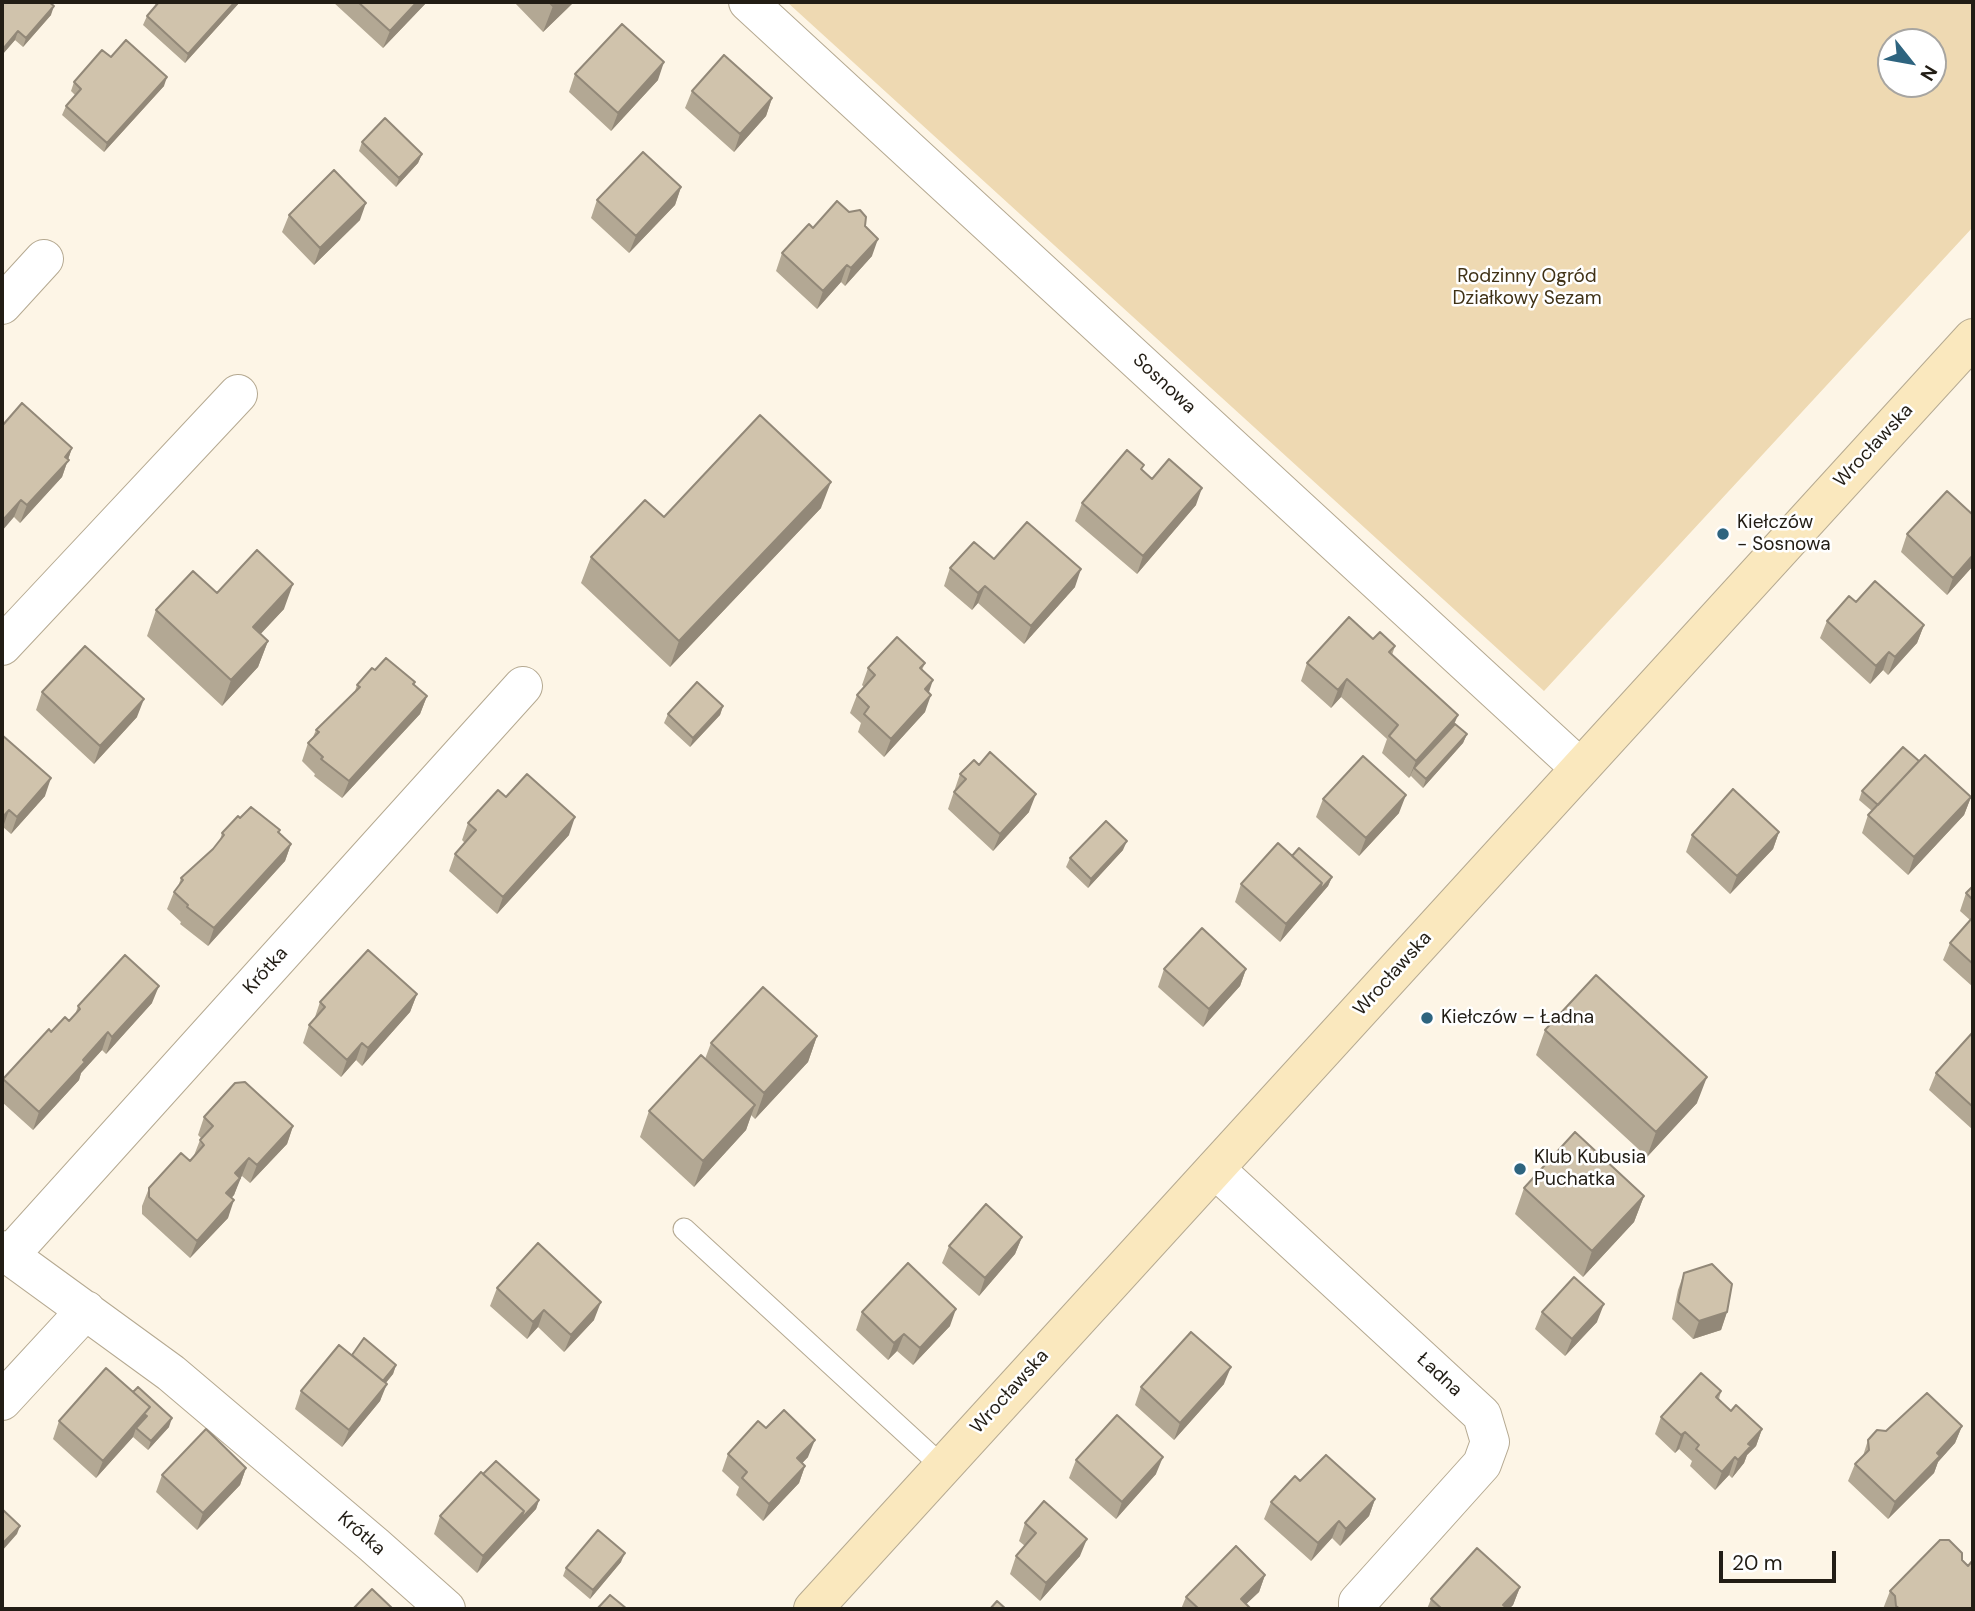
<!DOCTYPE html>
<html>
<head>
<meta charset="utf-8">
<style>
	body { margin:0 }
	#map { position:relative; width:1975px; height:1611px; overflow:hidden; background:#fdf5e6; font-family:"DM Sans",sans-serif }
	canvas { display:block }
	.frame { position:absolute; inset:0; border:4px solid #221d15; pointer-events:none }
	.north { position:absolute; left:1877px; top:28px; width:70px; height:70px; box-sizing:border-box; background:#fff; border:2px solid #a7a5a1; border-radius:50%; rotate:121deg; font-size:19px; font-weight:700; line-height:28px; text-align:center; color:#221d15 }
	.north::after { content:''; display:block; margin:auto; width:24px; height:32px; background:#2e647f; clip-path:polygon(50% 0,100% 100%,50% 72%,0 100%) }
	.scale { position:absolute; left:1719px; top:1551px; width:117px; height:32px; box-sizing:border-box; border:4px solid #221d15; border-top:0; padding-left:9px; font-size:21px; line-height:24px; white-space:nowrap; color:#221d15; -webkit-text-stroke:5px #fff; paint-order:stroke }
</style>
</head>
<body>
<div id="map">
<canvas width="1975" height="1611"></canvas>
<div class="frame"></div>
<div class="north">N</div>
<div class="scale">20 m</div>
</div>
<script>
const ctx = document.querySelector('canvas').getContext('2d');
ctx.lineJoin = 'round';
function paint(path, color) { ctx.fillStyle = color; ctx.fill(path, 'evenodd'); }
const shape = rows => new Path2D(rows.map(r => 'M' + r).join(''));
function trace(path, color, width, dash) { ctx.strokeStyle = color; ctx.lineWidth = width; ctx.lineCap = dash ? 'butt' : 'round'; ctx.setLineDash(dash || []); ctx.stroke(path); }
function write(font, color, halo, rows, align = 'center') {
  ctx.font = font + ' "DM Sans",sans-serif'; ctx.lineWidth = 5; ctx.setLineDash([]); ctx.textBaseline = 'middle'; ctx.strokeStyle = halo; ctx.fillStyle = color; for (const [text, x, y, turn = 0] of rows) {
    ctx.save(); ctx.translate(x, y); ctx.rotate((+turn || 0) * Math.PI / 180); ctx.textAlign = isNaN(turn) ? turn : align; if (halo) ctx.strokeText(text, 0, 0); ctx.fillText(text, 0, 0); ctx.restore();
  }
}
const green = shape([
	[787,2,1973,2,1973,227,1544,691],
	[1891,42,1933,42,1933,84,1891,84]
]);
const lane = shape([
	[684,1229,943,1467]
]);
const street = shape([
	[748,2,1580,768],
	[2,305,44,259],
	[2,646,238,394],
	[1215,1169,1482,1415,1490,1442,1482,1464,1358,1602,1358,1609],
	[2,1250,171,1373,374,1545,446,1609],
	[9,1256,523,686],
	[2,1401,86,1310]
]);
const secondary = shape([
	[813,1609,1973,338]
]);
const wall = shape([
	[2,2,51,15,23,47,15,40,2,55],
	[153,2,240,2,185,63,143,25,147,16,156,5],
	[333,2,427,2,383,48],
	[514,2,574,2,543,32],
	[111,57,164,86,104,152,62,115,66,106,75,95,71,91,74,82],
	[575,74,658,80,611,131,569,92],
	[692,91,772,98,766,116,734,152,685,108],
	[362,142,422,154,418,163,396,187,359,151],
	[681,187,675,205,629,253,591,218,597,200],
	[289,215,360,220,314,265,282,232],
	[865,226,872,256,845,286,841,282,817,309,776,271,782,253,813,228],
	[2,426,72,448,62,477,20,523,14,517],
	[1143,470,1152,479,1196,505,1137,574,1075,521,1082,503],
	[821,508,670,667,581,583,591,557,664,517],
	[1907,534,1973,566,1947,595,1901,552],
	[950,568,1075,587,1024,644,978,603,972,610,944,586],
	[217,593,284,609,260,634,268,641,258,667,222,706,147,636,156,610],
	[1856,602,1924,625,1917,643,1888,675,1883,670,1870,684,1820,638,1827,621],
	[1373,639,1395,646,1392,655,1455,724,1467,734,1463,743,1423,788,1411,776,1409,778,1382,753,1387,739,1341,697,1331,708,1301,681,1307,663],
	[925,663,922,670,929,692,925,712,884,757,858,732,861,723,850,713,857,695,864,687,862,685,868,668],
	[375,670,415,682,414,685,427,696,420,714,342,798,314,776,315,774,302,761,308,743,313,737,316,730,355,691,357,685],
	[42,692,137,717,94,764,36,710],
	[723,706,720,715,690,747,664,723,668,714],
	[2,735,45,796,11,834,3,827,2,828],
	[1919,761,1971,797,1964,815,1908,875,1862,833,1868,815,1872,811,1859,800,1862,791],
	[960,774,1029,812,993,851,948,809],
	[506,797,569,835,497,914,449,871,455,854,465,843,462,840,468,823],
	[1323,799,1399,813,1359,856,1316,817],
	[240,818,279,833,291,844,285,861,208,946,180,924,181,922,167,909,174,892,178,887,181,878,213,849,220,840,222,833],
	[1779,832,1773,849,1730,894,1686,852,1692,835],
	[1123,850,1088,888,1066,867,1070,858],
	[1292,856,1332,877,1328,886,1280,942,1235,902,1241,884],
	[1973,886,1973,987,1943,960,1950,943,1970,920,1960,911,1966,893],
	[1164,969,1246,969,1240,986,1203,1027,1158,987],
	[417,994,410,1012,362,1066,356,1060,341,1077,303,1043,309,1025,314,1020,320,1002],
	[152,1003,106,1054,102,1050,81,1073,79,1080,33,1130,2,1102,3,1079,51,1032,69,1021,75,1015,78,1006],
	[1545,1030,1697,1103,1647,1157,1536,1055],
	[1973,1032,1973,1130,1929,1090,1936,1073],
	[817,1036,808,1062,755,1119,751,1115,746,1130,694,1187,640,1137,649,1111,705,1059,711,1043],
	[204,1117,293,1126,287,1144,250,1183,242,1176,240,1178,234,1195,231,1198,228,1218,190,1258,142,1214,142,1206,149,1188,190,1161,193,1158,200,1140,201,1138,198,1135],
	[1524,1188,1644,1196,1634,1222,1583,1277,1515,1214],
	[1022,1237,1015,1254,979,1296,942,1263,949,1246],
	[1684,1273,1727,1312,1721,1330,1693,1339,1672,1319,1678,1290],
	[497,1288,594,1320,564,1352,538,1327,527,1339,490,1306],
	[862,1312,950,1326,913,1365,897,1351,888,1360,856,1330],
	[1542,1312,1597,1322,1565,1356,1535,1329],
	[352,1355,396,1365,393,1374,386,1383,380,1401,342,1447,295,1409,301,1391],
	[1224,1384,1174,1440,1135,1405,1141,1387],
	[1721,1391,1719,1399,1731,1411,1762,1429,1756,1446,1747,1455,1744,1463,1732,1478,1729,1475,1715,1490,1690,1466,1692,1461,1679,1449,1675,1453,1655,1434,1661,1417],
	[59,1421,169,1427,148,1450,133,1437,96,1478,53,1439],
	[1962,1426,1955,1443,1938,1462,1934,1473,1888,1519,1848,1481,1855,1464,1863,1456,1868,1440],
	[766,1428,808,1457,802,1463,805,1466,799,1483,763,1521,736,1495,739,1487,722,1471,728,1454],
	[1076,1460,1156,1474,1116,1519,1069,1478],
	[246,1468,240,1485,197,1530,156,1492,162,1475],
	[483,1474,539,1500,536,1509,477,1573,434,1534,440,1516],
	[1300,1481,1375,1499,1369,1516,1340,1546,1332,1538,1311,1561,1264,1519,1271,1502],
	[1025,1523,1080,1556,1040,1601,1010,1574,1016,1556,1025,1546,1019,1541],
	[1962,1560,1968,1566,1973,1609,1883,1609,1890,1591],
	[621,1562,590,1599,563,1576,566,1568],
	[1265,1575,1259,1592,1246,1604,1251,1609,1181,1609,1186,1597],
	[1520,1587,1513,1605,1509,1609,1427,1609,1431,1599]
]);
const shadedWall = shape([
	[235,2,240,2,185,63,188,54],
	[417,2,427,2,383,48,390,31],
	[557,2,574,2,543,32,553,6],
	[54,6,51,15,23,47,26,38],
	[18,31,15,40,2,55,3,49],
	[664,62,658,80,611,131,618,113],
	[167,77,164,86,104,152,107,143],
	[772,98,766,116,734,152,740,134],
	[422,154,418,163,396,187,399,178],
	[681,187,675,205,629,253,636,236],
	[366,203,360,220,314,265,320,248],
	[878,239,872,256,845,286,851,268],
	[847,265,841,282,817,309,823,291],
	[72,448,62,477,20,523,27,505],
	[831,482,821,508,670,667,679,641],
	[1202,488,1196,505,1137,574,1143,556],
	[21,500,14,517,2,531,2,521],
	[1973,555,1973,566,1947,595,1953,578],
	[1081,569,1075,587,1024,644,1031,626],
	[293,584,284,609,243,653,253,627],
	[985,586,978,603,972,610,978,593],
	[1924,625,1917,643,1888,675,1895,657],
	[268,641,258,667,222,706,231,680],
	[1889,652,1883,670,1870,684,1876,666],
	[1347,679,1341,697,1331,708,1338,690],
	[933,680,927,698,925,689],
	[931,695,925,712,884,757,891,739],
	[427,696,420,714,342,798,349,781],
	[144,699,137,717,94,764,100,746],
	[723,706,720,715,690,747,693,738],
	[1458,715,1451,732,1414,768,1409,778,1416,761],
	[1467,734,1463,743,1423,788,1426,779],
	[51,778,45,796,11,834,17,817],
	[1036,794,1029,812,993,851,1000,834],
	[1406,795,1399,813,1359,856,1366,838],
	[1971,797,1964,815,1908,875,1914,857],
	[9,810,3,827,2,828,2,818],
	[575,817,569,835,497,914,503,897],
	[1779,832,1773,849,1730,894,1737,876],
	[1127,841,1123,850,1088,888,1091,879],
	[291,844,285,861,208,946,214,928],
	[1332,877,1328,886,1280,942,1286,924,1322,883],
	[1246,969,1240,986,1203,1027,1209,1009],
	[159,986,152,1003,106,1054,112,1037],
	[417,994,410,1012,362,1066,368,1048],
	[108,1032,102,1050,81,1073,79,1080,33,1130,39,1112],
	[817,1036,808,1062,755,1119,764,1093],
	[362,1043,356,1060,341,1077,347,1060],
	[1707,1077,1697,1103,1647,1157,1656,1132],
	[755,1105,746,1130,694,1187,703,1161],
	[293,1126,287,1144,250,1183,257,1165],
	[249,1158,234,1195,220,1211,235,1173],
	[1644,1196,1634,1222,1583,1277,1592,1251],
	[234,1200,228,1218,190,1258,197,1241],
	[1022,1237,1015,1254,979,1296,985,1278],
	[601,1302,594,1320,564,1352,571,1335],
	[1604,1304,1597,1322,1565,1356,1572,1339],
	[956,1309,950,1326,913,1365,920,1348],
	[544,1310,538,1327,527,1339,533,1322],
	[1727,1312,1721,1330,1693,1339,1699,1321],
	[904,1334,897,1351,888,1360,894,1343],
	[396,1365,393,1374,374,1397,378,1388],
	[1231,1367,1224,1384,1174,1440,1180,1423],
	[387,1384,380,1401,342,1447,349,1430],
	[150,1407,144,1425,136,1428,133,1437,96,1478,103,1461],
	[172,1418,169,1427,148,1450,151,1441],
	[1962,1426,1955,1443,1938,1462,1934,1473,1888,1519,1895,1502,1937,1453],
	[1762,1429,1756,1446,1747,1455,1744,1463,1732,1478,1738,1460,1748,1444],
	[1685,1432,1679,1449,1675,1453,1681,1435],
	[815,1440,808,1457,790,1476,797,1458],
	[1163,1457,1156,1474,1116,1519,1122,1502],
	[1735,1457,1729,1475,1715,1490,1722,1472],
	[805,1466,799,1483,763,1521,769,1504],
	[246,1468,240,1485,197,1530,203,1513],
	[1375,1499,1369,1516,1340,1546,1346,1529],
	[539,1500,536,1509,477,1573,483,1556,524,1511],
	[1339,1521,1332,1538,1311,1561,1318,1543],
	[20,1526,17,1534,2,1551,4,1542],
	[1087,1539,1080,1556,1040,1601,1046,1583],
	[625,1553,621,1562,590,1599,593,1590],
	[1265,1575,1259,1592,1241,1609,1241,1599],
	[1520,1587,1513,1605,1509,1609,1501,1609,1503,1605]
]);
const building = shape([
	[2,2,49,2,54,6,26,38,18,31,3,49,2,48,2,2],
	[159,2,235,2,188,54,147,16,159,2],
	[358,2,417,2,390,31,358,2],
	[549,2,557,2,553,6,549,2],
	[622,24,664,62,618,113,575,74,622,24],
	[126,40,167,77,107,143,66,106,81,89,74,82,102,50,111,57,126,40],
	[724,55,772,98,740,134,692,91,724,55],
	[385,118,422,154,399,178,362,142,385,118],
	[643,152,681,187,636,236,597,200,643,152],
	[334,170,366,203,320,248,289,215,334,170],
	[837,201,849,212,860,210,866,217,865,226,878,239,851,268,847,265,823,291,782,253,807,226,809,224,813,228,837,201],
	[22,403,72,448,65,457,69,460,27,505,21,500,2,521,2,426,22,403],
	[760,415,831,482,679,641,591,557,645,500,664,517,760,415],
	[1127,450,1144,465,1141,469,1152,479,1169,459,1202,488,1143,556,1082,503,1127,450],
	[1947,491,1973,515,1973,555,1953,578,1907,534,1947,491],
	[1027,522,1081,569,1031,626,985,586,978,593,950,568,974,542,994,559,1027,522],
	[257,550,293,584,253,627,268,641,231,680,156,610,193,571,217,593,257,550],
	[1875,581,1924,625,1895,657,1889,652,1876,666,1827,621,1849,596,1856,602,1875,581],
	[1349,617,1373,639,1380,632,1395,646,1389,652,1458,715,1416,761,1389,736,1398,725,1347,679,1338,690,1307,663,1349,617],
	[897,637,925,663,920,668,933,680,925,689,931,695,891,739,864,714,869,707,857,695,875,675,868,668,897,637],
	[85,646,144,699,100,746,42,692,85,646],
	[386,658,415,682,413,684,427,696,349,781,321,759,323,757,308,743,319,732,316,730,360,687,357,685,372,668,375,670,386,658],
	[697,682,723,706,693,738,668,714,697,682],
	[1455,724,1467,734,1426,779,1414,768,1455,724],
	[2,735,51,778,17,817,9,810,2,818,2,735],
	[1903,747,1919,761,1878,805,1862,791,1903,747],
	[990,752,1036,794,1000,834,954,792,966,779,960,774,974,760,979,765,990,752],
	[1925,755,1971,797,1914,857,1868,815,1925,755],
	[1363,756,1406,795,1366,838,1323,799,1363,756],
	[527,774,575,817,503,897,455,854,476,830,468,823,498,790,506,797,527,774],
	[1733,789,1779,832,1737,876,1692,835,1733,789],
	[251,807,280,830,278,832,291,844,214,928,187,907,188,905,174,892,183,880,181,878,213,849,224,835,222,833,238,816,240,818,251,807],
	[1106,821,1127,841,1091,879,1070,858,1106,821],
	[1278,843,1322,883,1286,924,1241,884,1278,843],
	[1299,848,1332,877,1319,891,1322,883,1292,856,1299,848],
	[1973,886,1973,900,1966,893,1973,886],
	[1973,917,1973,964,1950,943,1973,917],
	[1202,928,1246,969,1209,1009,1164,969,1202,928],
	[368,950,417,994,368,1048,362,1043,347,1060,309,1025,325,1007,320,1002,368,950],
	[125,955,159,986,112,1037,108,1032,83,1060,85,1062,39,1112,3,1079,49,1029,51,1032,65,1017,69,1021,80,1009,78,1006,125,955],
	[1596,975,1707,1077,1656,1132,1545,1030,1596,975],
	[763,987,817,1036,764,1093,711,1043,763,987],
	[1973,1032,1973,1107,1936,1073,1973,1032],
	[701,1055,755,1105,703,1161,649,1111,701,1055],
	[245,1082,293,1126,257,1165,249,1158,235,1173,240,1178,226,1193,234,1200,197,1241,149,1197,149,1188,181,1153,190,1161,204,1145,200,1140,213,1126,204,1117,235,1083,245,1082],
	[1575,1132,1644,1196,1592,1251,1524,1188,1575,1132],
	[986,1204,1022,1237,985,1278,949,1246,986,1204],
	[538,1243,601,1302,571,1335,544,1310,533,1322,497,1288,538,1243],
	[908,1263,956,1309,920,1348,904,1334,894,1343,862,1312,908,1263],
	[1712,1264,1732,1284,1727,1312,1699,1321,1678,1302,1684,1273,1712,1264],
	[1574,1277,1604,1304,1572,1339,1542,1312,1574,1277],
	[1191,1332,1231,1367,1180,1423,1141,1387,1191,1332],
	[364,1338,396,1365,383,1381,352,1355,364,1338],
	[339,1345,387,1384,349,1430,301,1391,339,1345],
	[106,1368,150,1407,103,1461,59,1421,106,1368],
	[1701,1373,1721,1391,1716,1397,1731,1411,1736,1405,1762,1429,1748,1444,1751,1446,1738,1460,1735,1457,1722,1472,1696,1449,1699,1445,1685,1432,1681,1435,1661,1417,1701,1373],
	[138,1387,172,1418,151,1441,136,1428,147,1416,144,1414,150,1407,133,1392,138,1387],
	[1927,1393,1962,1426,1937,1453,1940,1456,1895,1502,1855,1464,1869,1450,1868,1440,1877,1430,1886,1431,1927,1393],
	[784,1410,815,1440,797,1458,805,1466,769,1504,742,1478,747,1472,728,1454,758,1421,766,1428,784,1410],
	[1117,1415,1163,1457,1122,1502,1076,1460,1117,1415],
	[206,1429,246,1468,203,1513,162,1475,206,1429],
	[1326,1455,1375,1499,1346,1529,1339,1521,1318,1543,1271,1502,1295,1476,1300,1481,1326,1455],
	[496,1461,539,1500,520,1520,524,1511,483,1474,496,1461],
	[481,1472,524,1511,483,1556,440,1516,481,1472],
	[1044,1501,1087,1539,1046,1583,1016,1556,1036,1533,1025,1523,1044,1501],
	[2,1509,20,1526,4,1542,2,1540,2,1509],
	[598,1530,625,1553,593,1590,566,1568,598,1530],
	[1940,1540,1949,1540,1962,1553,1962,1560,1968,1566,1973,1560,1973,1609,1900,1609,1896,1606,1895,1596,1890,1591,1940,1540],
	[1236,1546,1265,1575,1241,1599,1251,1609,1199,1609,1186,1597,1236,1546],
	[1477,1548,1520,1587,1503,1605,1508,1609,1442,1609,1431,1599,1477,1548],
	[372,1589,393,1609,353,1609,372,1589],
	[610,1595,627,1609,597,1609,610,1595],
	[997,1601,1006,1609,990,1609,997,1601]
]);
const markers = [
	[1723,534,7,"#2e647f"],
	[1427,1018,7,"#2e647f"],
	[1520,1169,7,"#2e647f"]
];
const parkNames = [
	["Rodzinny Ogród",1527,277],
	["Działkowy Sezam",1527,299]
];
const streetNames = [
	["Sosnowa",1164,384,43],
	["Wrocławska",1874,446,-47],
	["Krótka",266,971,-48],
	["Wrocławska",1393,974,-48],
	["Ładna",1439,1375,43],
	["Wrocławska",1010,1392,-48],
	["Krótka",361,1534,41]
];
const poiNames = [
	["Kiełczów",1737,523],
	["- Sosnowa",1737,545],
	["Kiełczów – Ładna",1441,1018],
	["Klub Kubusia",1534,1158],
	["Puchatka",1534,1180]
];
paint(green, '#eed9b2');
trace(lane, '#b5a991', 23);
trace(street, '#b5a991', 40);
trace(secondary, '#b5a991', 40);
trace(lane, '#fff', 21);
trace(street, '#fff', 38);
trace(secondary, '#fae8be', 38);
paint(wall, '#b3a894');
paint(shadedWall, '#928878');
paint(building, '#d0c3ac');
trace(building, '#928878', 2);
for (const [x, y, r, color] of markers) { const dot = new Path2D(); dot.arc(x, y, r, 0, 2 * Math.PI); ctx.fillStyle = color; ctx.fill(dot); trace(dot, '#fff', 2.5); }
write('19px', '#403216', '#fff', parkNames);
write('19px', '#221d15', '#fff', streetNames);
write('19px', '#221d15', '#fff', poiNames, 'left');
</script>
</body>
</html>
